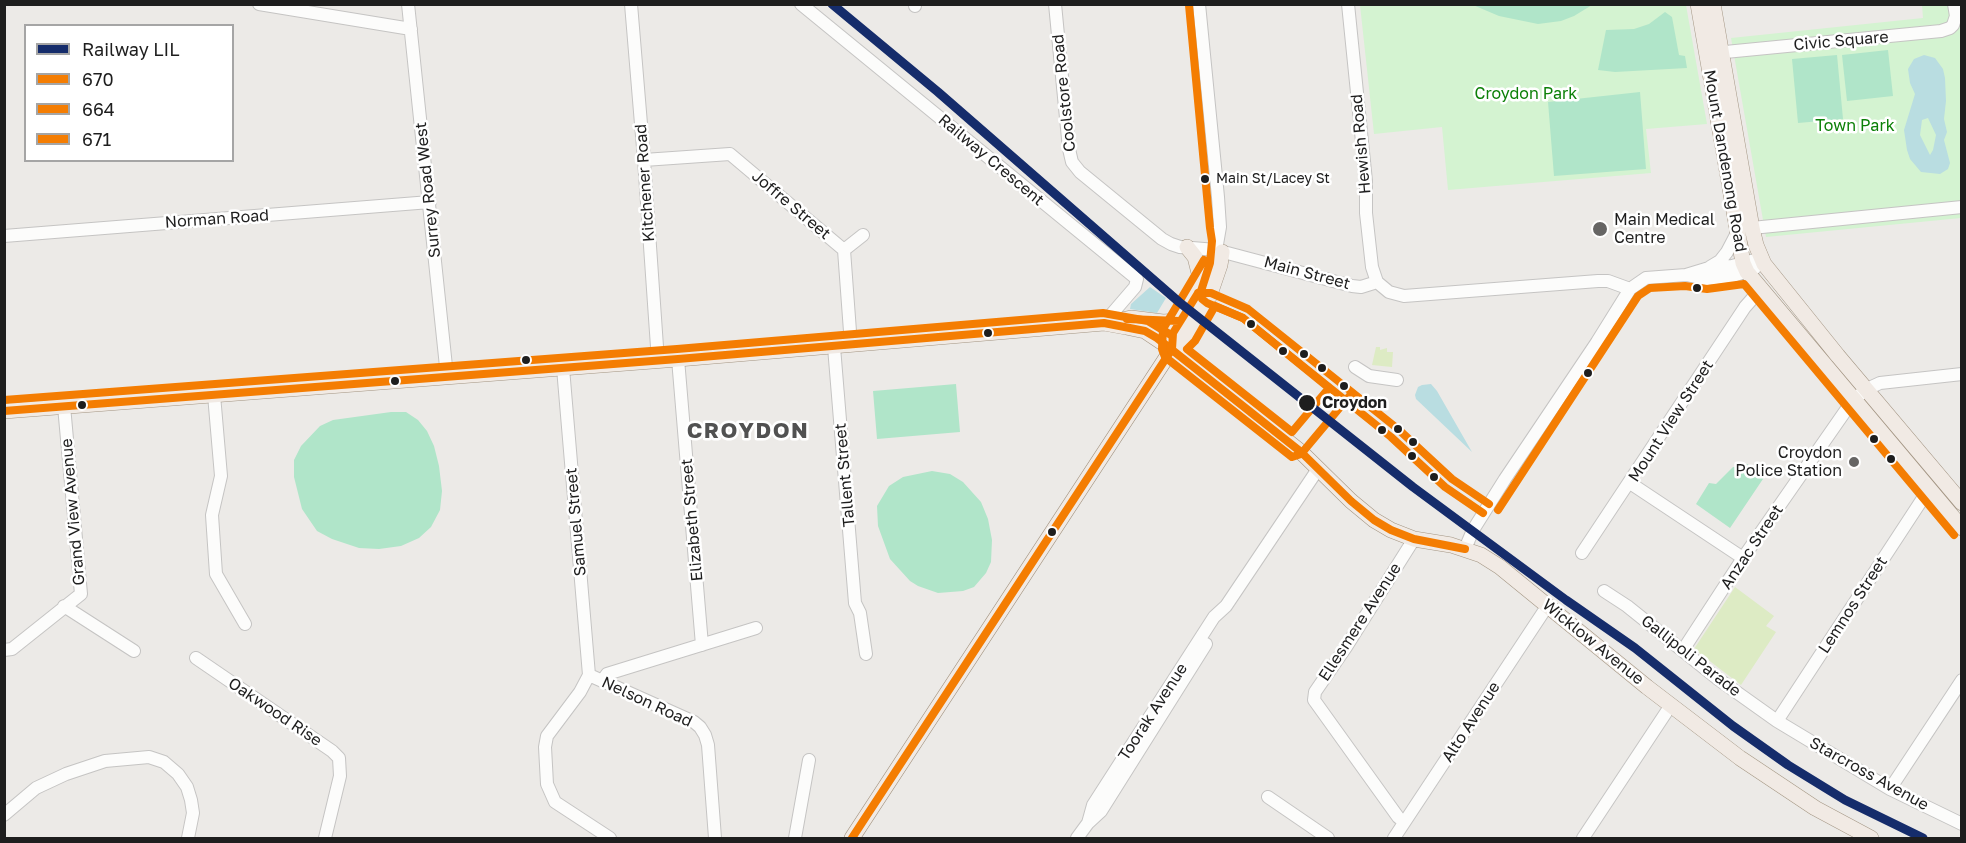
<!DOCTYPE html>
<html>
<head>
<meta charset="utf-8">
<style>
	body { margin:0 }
	#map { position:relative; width:1966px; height:843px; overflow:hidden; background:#eceae7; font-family:"Golos Text",sans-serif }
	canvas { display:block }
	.frame { position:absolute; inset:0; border:6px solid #1e1e1e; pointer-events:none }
	.legend { position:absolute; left:24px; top:24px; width:210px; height:138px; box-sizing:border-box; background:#fff; border:2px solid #a5a5a5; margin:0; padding:8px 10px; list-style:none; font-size:18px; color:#1e1e1e }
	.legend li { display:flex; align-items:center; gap:12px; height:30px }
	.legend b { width:30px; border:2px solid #a5a5a5 }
</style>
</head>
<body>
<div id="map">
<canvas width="1966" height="843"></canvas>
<div class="frame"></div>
<ul class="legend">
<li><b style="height:8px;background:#152c6b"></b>Railway LIL</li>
<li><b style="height:8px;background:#f47d02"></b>670</li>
<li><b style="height:8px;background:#f47d02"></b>664</li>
<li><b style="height:8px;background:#f47d02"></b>671</li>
</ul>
</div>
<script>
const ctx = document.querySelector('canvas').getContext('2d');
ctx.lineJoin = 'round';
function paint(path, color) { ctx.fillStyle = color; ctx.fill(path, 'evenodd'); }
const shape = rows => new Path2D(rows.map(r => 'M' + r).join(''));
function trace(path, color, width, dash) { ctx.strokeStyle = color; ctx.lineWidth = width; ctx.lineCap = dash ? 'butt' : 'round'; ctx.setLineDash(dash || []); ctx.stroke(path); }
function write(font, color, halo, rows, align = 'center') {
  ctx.font = font + ' "Golos Text",sans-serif'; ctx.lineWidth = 5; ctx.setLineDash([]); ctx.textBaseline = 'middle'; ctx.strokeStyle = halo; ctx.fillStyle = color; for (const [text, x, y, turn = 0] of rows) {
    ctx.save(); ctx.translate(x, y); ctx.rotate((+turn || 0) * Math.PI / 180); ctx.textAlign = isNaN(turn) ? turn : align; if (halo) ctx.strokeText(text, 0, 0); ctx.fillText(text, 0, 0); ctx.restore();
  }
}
const grass = shape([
	[1376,347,1380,347,1380,350,1387,348,1387,352,1393,352,1392,367,1372,365],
	[1735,587,1774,616,1766,626,1776,632,1741,685,1694,649]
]);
const park = shape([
	[1360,5,1686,5,1707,124,1646,129,1651,173,1448,190,1442,127,1374,134],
	[1922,5,1961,5,1961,218,1766,237,1731,38,1923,18]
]);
const pitch = shape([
	[1473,5,1592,4,1592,5,1574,16,1561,21,1538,24,1499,16],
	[1665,12,1672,17,1679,55,1685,56,1687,68,1615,72,1598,70,1606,30,1634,29,1649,24],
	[1888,50,1893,96,1847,101,1842,55],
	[1837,55,1843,119,1798,123,1792,59],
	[1640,92,1646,169,1554,176,1548,102],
	[956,384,960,432,877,439,873,391],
	[391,412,406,412,418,420,427,431,434,446,439,466,442,491,440,510,431,527,419,538,401,546,379,549,359,548,332,539,317,531,302,509,294,477,294,460,301,446,320,426,333,420],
	[1747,464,1765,476,1730,528,1696,504,1709,483,1716,484,1733,467,1739,467],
	[932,471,950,474,963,482,981,502,988,519,992,540,991,562,986,573,974,587,963,591,938,593,918,586,910,581,890,559,878,526,877,506,889,486,903,477]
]);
const water = shape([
	[1924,55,1935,58,1943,69,1945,78,1946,101,1944,119,1947,132,1944,140,1950,163,1948,169,1940,174,1921,172,1910,159,1907,150,1904,130,1915,94,1910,83,1908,69,1914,59],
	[1928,118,1936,135,1933,150,1930,155,1920,135,1922,120],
	[1150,287,1166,298,1157,313,1130,309,1131,304],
	[1431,384,1437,391,1472,452,1416,399,1415,395,1418,387,1422,385]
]);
const minor = shape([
	[259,4,411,29],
	[408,4,447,376],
	[631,4,644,160,658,361],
	[801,4,1137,279,1135,287,1104,323],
	[915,4,915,6],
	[1055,4,1069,149,1072,162,1080,172,1162,239,1171,244,1180,247,1216,250,1352,286,1361,287,1377,282,1389,292,1404,296,1598,281,1608,281,1630,289],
	[1199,4,1218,197,1220,227,1216,250],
	[1348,4,1366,181,1366,213,1372,267,1377,282],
	[1715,53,1941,31,1950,28,1953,25,1956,16,1954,4],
	[644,160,730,154,844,250,851,345],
	[1752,228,1962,207],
	[4,236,430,202],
	[844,250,863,235],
	[1710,267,1720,261,1727,252,1738,231],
	[1687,275,1707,279,1733,276,1755,268],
	[834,347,855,603,860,613,866,654],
	[678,359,702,645],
	[1355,367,1369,376,1397,380],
	[563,368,589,675],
	[214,395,221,476,212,515,216,574,245,624],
	[1630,483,1743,558],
	[1465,549,1473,530,1505,479,1597,342,1630,289,1646,278,1686,275,1709,268,1732,266,1762,258],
	[1582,553,1745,307,1760,290],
	[1604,591,1627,606,1718,679,1777,721,1890,789,1962,824],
	[64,606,134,651],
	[4,650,12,649,81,594,64,406],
	[1683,650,1743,558,1853,400,1867,389,1880,383,1962,374],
	[196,658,332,751,339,758,340,776,325,838],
	[589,675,694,722,700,727,705,735,708,745,715,838],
	[589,675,580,692,547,736,545,747,547,784,555,802,610,838],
	[602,681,607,674,756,628],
	[1777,721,1929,489],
	[1890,789,1962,680],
	[1268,797,1328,838],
	[4,815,36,788,66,774,105,761,149,757,164,762,178,774,187,787,191,800,193,813,188,838],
	[1404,822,1398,817,1314,700,1315,692,1346,647,1414,539],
	[1088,823,1093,805,1214,617,1226,606,1318,469],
	[795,838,809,760],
	[1077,838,1088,823,1101,811,1206,644],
	[1394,838,1548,605],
	[1583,838,1671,705]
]);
const major = shape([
	[1698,4,1743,263,1747,272,1962,528],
	[1713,4,1752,228,1756,245,1764,264,1838,356,1962,503],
	[1187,247,1195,257,1202,285],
	[1117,321,1131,318,1163,322,1179,321],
	[1172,349,1173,333,1212,267],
	[4,411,678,359,1104,323,1126,327,1145,331,1172,349,1301,452,1351,501,1374,520,1391,530,1414,539,1451,545,1481,555,1500,567,1647,687,1740,758,1815,808,1871,838],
	[852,838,1172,349,1186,335,1208,300,1220,265,1222,252]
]);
const bus1 = shape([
	[1198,293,1211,293,1248,309,1398,429,1452,479,1489,504],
	[1127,319,1179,321],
	[4,411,678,359,1104,323,1145,331,1157,338,1301,452,1351,501,1374,520,1391,530,1414,539,1465,549],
	[852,838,1172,349,1173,333,1198,293]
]);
const bus2 = shape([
	[1189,5,1210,228,1212,241,1210,263,1201,291,1202,299,1207,303,1243,318,1391,437,1445,487,1483,513],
	[1204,260,1163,329,1162,349,1165,357,1292,457,1301,454,1352,393],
	[1498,510,1638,296,1650,288,1685,286,1707,289,1744,284,1954,535]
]);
const bus3 = shape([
	[1215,306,1243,318,1329,388,1292,432,1187,349,1195,341,1215,306],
	[4,400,677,349,1103,313,1148,321,1171,335]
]);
const rail1 = shape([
	[832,4,938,92,1179,302,1413,487,1566,600,1635,648,1733,726,1788,765,1845,800,1923,838]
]);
const markers = [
	[1205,179,5,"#1e1e1e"],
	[1600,229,8,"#666564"],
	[1697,288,5,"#1e1e1e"],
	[1251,324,5,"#1e1e1e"],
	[988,333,5,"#1e1e1e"],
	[1283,351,5,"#1e1e1e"],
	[1304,354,5,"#1e1e1e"],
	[526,360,5,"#1e1e1e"],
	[1322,368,5,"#1e1e1e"],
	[1588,373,5,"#1e1e1e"],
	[395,381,5,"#1e1e1e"],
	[1344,386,5,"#1e1e1e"],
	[1307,403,9,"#1e1e1e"],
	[82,405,5,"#1e1e1e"],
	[1398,429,5,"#1e1e1e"],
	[1382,430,5,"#1e1e1e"],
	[1874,439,5,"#1e1e1e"],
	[1413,442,5,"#1e1e1e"],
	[1412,456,5,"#1e1e1e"],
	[1891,459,5,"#1e1e1e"],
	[1854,462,6,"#666564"],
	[1434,477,5,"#1e1e1e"],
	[1052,532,5,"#1e1e1e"]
];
const busNames = [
	["Main St/Lacey St",1216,179]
];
const streetNames = [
	["Civic Square",1841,41,-5],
	["Coolstore Road",1064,93,-96],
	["Hewish Road",1361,144,-95],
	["Railway Crescent",991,160,40],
	["Mount Dandenong Road",1725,161,80],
	["Kitchener Road",645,183,-94],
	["Surrey Road West",428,190,-96],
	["Joffre Street",791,205,40],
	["Norman Road",217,219,-4],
	["Main Street",1307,273,15],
	["Mount View Street",1671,421,-57],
	["Tallent Street",845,475,-95],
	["Grand View Avenue",73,512,-95],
	["Elizabeth Street",692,520,-95],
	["Samuel Street",576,522,-95],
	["Anzac Street",1752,547,-56],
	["Lemnos Street",1853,605,-57],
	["Ellesmere Avenue",1360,622,-57],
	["Wicklow Avenue",1593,642,39],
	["Gallipoli Parade",1691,656,38],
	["Nelson Road",647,702,25],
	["Oakwood Rise",275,712,34],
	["Toorak Avenue",1153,712,-57],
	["Alto Avenue",1471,722,-57],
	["Starcross Avenue",1869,774,29]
];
const parkNames = [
	["Croydon Park",1526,94],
	["Town Park",1855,126]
];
const poiNames = [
	["Main Medical",1614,220],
	["Centre",1614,238],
	["Croydon",1842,453,"right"],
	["Police Station",1842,471,"right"]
];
const stopNames = [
	["Croydon",1322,403]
];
const districtNames = [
	["CROYDON",748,431]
];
paint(grass, '#ddebc4');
paint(park, '#d4f3d1');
paint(pitch, '#b0e5c9');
paint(water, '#b9dde1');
trace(minor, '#c5c4c3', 14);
trace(major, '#a39583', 16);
trace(minor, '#fcfcfb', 12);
trace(major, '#f1eae4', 15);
trace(bus1, '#f47d02', 8);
trace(bus2, '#f47d02', 8);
trace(bus3, '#f47d02', 8);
trace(rail1, '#152c6b', 9);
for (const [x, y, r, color] of markers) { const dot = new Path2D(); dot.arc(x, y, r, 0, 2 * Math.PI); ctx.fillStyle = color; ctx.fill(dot); trace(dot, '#fff', 2); }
write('14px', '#1e1e1e', '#fff', busNames, 'left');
write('16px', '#1e1e1e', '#fff', streetNames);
write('16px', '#0c8008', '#fff', parkNames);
write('16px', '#1e1e1e', '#fff', poiNames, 'left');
write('bold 16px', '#1e1e1e', '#fff', stopNames, 'left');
ctx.letterSpacing = '1.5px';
write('bold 22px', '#515151', '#fff', districtNames);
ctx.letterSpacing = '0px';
</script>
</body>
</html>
